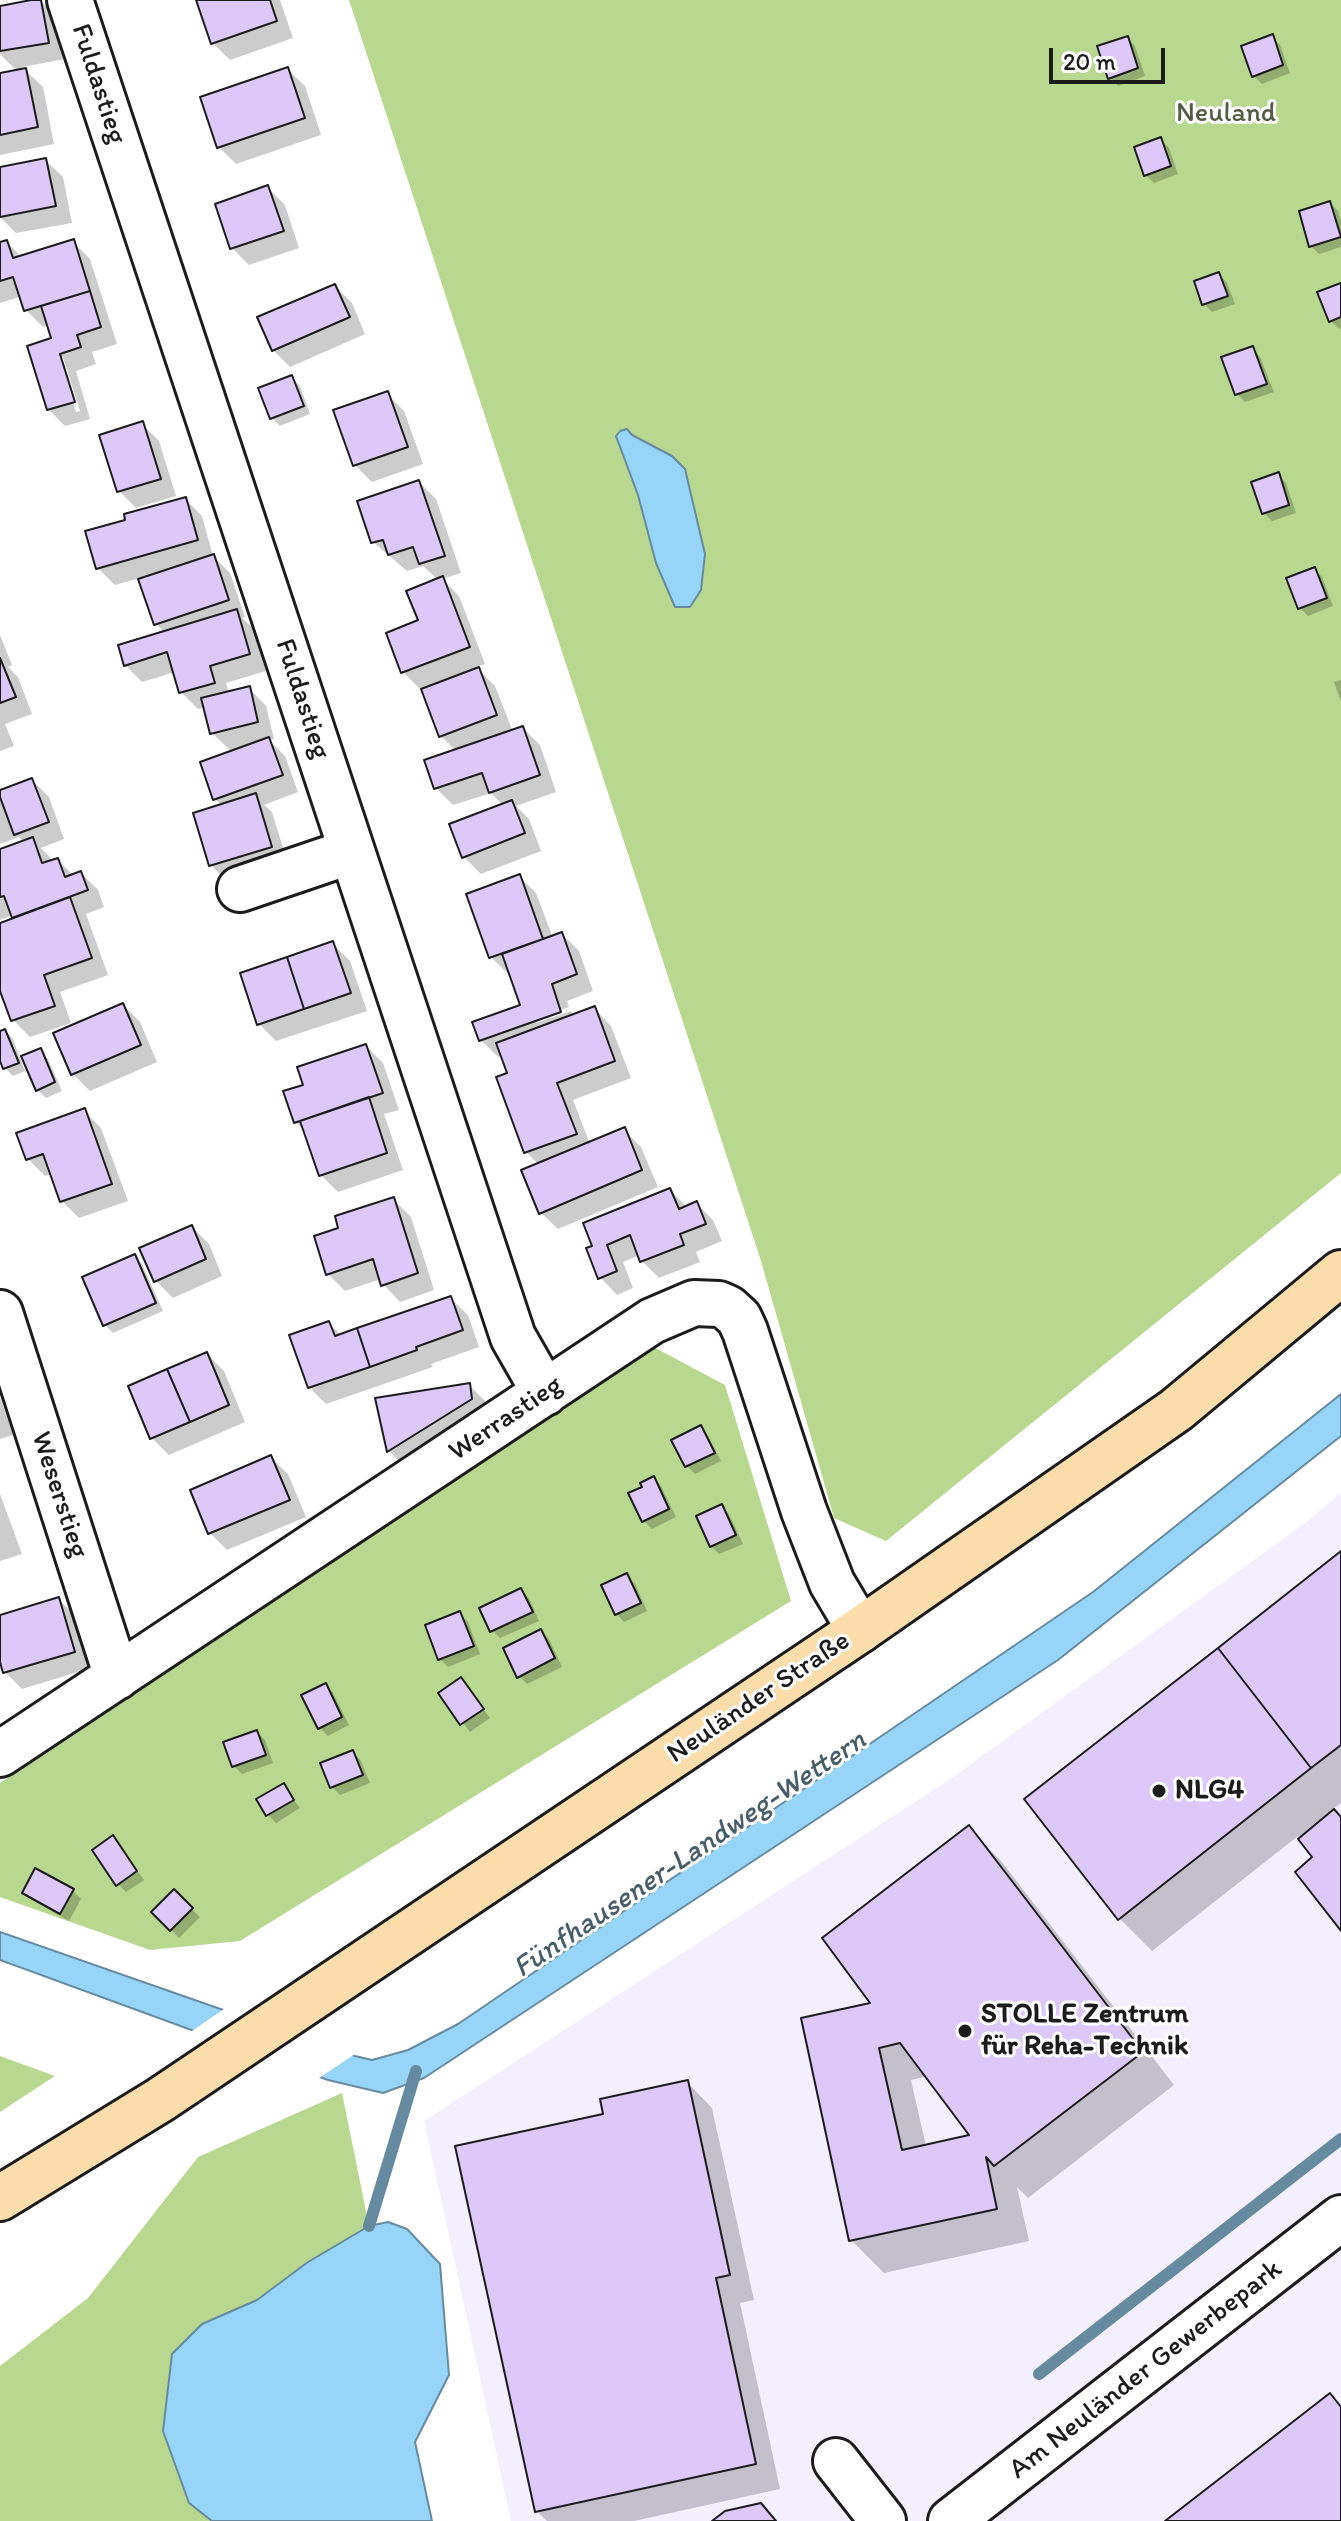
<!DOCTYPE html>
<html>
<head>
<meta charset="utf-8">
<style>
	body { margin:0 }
	#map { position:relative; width:1341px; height:2521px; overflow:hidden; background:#fff; font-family:Itim,sans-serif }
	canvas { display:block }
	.scale { position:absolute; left:1049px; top:48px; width:116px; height:36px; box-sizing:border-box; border:4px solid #1c1c1c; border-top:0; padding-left:10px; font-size:24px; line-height:28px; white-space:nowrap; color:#1c1c1c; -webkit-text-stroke:6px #fff; paint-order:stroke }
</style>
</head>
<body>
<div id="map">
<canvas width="1341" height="2521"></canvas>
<div class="scale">20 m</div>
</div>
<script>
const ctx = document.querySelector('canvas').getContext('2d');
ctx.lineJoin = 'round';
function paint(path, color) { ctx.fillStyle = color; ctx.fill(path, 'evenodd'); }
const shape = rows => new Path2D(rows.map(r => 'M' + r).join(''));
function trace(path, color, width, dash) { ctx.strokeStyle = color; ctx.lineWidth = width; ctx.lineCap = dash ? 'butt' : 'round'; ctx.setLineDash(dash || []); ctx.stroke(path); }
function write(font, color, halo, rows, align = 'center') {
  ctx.font = font + ' Itim,sans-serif'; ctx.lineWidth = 6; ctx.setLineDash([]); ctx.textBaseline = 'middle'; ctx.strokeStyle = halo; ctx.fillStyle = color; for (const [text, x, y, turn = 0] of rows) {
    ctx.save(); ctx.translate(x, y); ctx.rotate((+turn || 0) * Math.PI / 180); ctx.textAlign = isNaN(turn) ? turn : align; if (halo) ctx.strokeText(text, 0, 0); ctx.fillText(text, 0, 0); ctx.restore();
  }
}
const built = shape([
	[1341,1493,1341,2521,511,2521,424,2121,950,1779,1305,1523]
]);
const green = shape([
	[349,0,1341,0,1341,1173,886,1541,834,1518,761,1261],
	[646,1343,725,1385,791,1601,240,1941,150,1950,0,1897,0,1783],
	[0,2056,55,2076,0,2112],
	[342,2093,369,2226,308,2262,257,2300,202,2324,189,2503,212,2521,0,2521,0,2366,88,2298,198,2157]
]);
const water = shape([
	[627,429,632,435,672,456,685,469,705,554,701,590,690,607,675,607,656,563,638,495,616,436,620,431,627,429],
	[1341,1394,1341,1436,1058,1660,424,2078,383,2093,328,2080,0,1960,0,1932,355,2056,372,2060,408,2050,458,2024,1093,1592,1341,1394],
	[388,2222,407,2229,440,2264,449,2375,415,2442,432,2521,212,2521,189,2503,163,2431,172,2354,202,2324,257,2300,308,2262,369,2226,388,2222]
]);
const pier = shape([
	[227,2007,358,2052,316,2080,189,2033]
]);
const shadow = shape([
	[40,0,57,18,65,59,22,67,43,87,54,144,0,155,0,75,18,72,0,54,0,8],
	[198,0,280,0,293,38,230,60,213,43],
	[1272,37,1280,45,1290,73,1262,84,1254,76],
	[1127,38,1135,46,1145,76,1118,86,1110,77],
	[287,69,305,86,321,135,236,164,219,147],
	[1161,140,1169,148,1178,174,1154,183,1146,175],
	[45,160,63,177,72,223,16,233,0,217,0,169],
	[268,188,285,205,299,248,249,265,232,248],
	[1330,203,1338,211,1341,221,1341,247,1319,254,1311,246],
	[7,242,22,258,73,242,90,259,117,344,92,352,96,364,76,371,90,419,65,426,48,409,54,339,49,325,43,327,26,310,22,296,0,303,0,244],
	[59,357,63,357,80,411,76,412],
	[1219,274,1227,283,1235,304,1212,312,1204,304],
	[1341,285,1341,328,1339,329,1331,321],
	[335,286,352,303,365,334,290,367,273,350],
	[1252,348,1260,357,1274,392,1245,402,1237,394],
	[291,378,300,386,310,414,280,426,272,418],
	[387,394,404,411,423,464,372,482,355,465],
	[142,424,159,441,176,496,136,508,119,491],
	[1278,475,1286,483,1296,513,1272,521,1264,513],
	[419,482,436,499,461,573,442,579,459,596,485,664,476,667,495,686,513,732,523,728,540,745,556,792,516,806,529,819,541,851,481,874,464,857,503,805,491,793,453,805,436,788,456,751,441,736,423,688,420,689,403,672,420,621,438,580,423,566,407,571,373,542],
	[185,499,202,516,213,556,230,573,245,617,242,618,253,628,266,671,226,683,229,694,249,688,266,706,274,739,269,740,285,756,298,792,264,805,272,812,288,864,228,882,211,865,222,806,215,799,232,752,212,733,206,707,198,709,181,692,175,672,142,682,125,665,165,633,156,624,140,578,115,585,98,568,128,521],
	[1314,569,1322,577,1333,606,1308,616,1300,608],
	[0,635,12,665,8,667,18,677,32,714,5,724,14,746,0,751],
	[1341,680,1341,702,1334,682],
	[32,780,49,797,64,839,41,848,49,856,51,862,58,860,74,876,81,873,98,890,104,907,86,914,108,975,60,992,71,1023,30,1037,13,1020,0,985,0,925,15,920,13,915,0,920,0,851,24,842,19,837,0,844,0,790],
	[519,876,536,893,553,938,562,934,579,951,593,991,567,1001,569,1007,536,1019,536,1023,571,1011,573,1016,594,1008,611,1026,631,1078,573,1100,590,1144,624,1130,641,1147,658,1187,558,1229,540,1212,539,1165,526,1152,510,1074,503,1056,498,1057,481,1040,523,1006,511,973,508,974,491,957,469,895],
	[333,944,350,961,367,1011,276,1041,259,1024],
	[123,1005,140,1022,157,1062,90,1091,73,1074],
	[5,1031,13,1039,25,1071,13,1076,5,1068,0,1056,0,1033],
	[366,1046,383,1063,399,1110,384,1114,403,1170,338,1192,321,1175,307,1133,296,1122,306,1086],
	[40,1051,48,1059,62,1091,46,1098,38,1090],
	[84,1111,101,1128,128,1201,79,1218,62,1201,52,1174,45,1176,28,1159],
	[670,1190,687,1207,696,1203,713,1220,722,1241,696,1252,700,1262,659,1278,642,1261,640,1255,623,1262,633,1288,617,1295,600,1277,588,1249],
	[394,1200,411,1217,434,1290,400,1302,383,1284,381,1279,345,1291,328,1274,341,1229],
	[192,1227,209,1244,222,1276,173,1298,156,1281],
	[134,1256,142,1264,163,1311,113,1333,105,1325],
	[450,1298,468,1315,479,1347,431,1364,433,1367,326,1404,309,1387,329,1323,342,1336],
	[207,1354,224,1371,245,1422,169,1455,152,1438],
	[469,1385,486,1402,488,1417,406,1468,389,1451,378,1399],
	[0,1397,13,1435,0,1439],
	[700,1428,708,1436,721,1461,695,1474,687,1466,674,1441],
	[270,1457,288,1474,306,1517,227,1550,210,1533,192,1491],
	[653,1478,661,1486,676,1517,652,1529,644,1521,644,1488],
	[0,1494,22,1554,0,1561],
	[721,1506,729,1514,743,1544,719,1554,711,1546],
	[1341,1553,1341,1803,1332,1810,1341,1819,1341,1928,1315,1857,1298,1836,1152,1951,1119,1918],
	[627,1575,635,1584,647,1611,624,1622,616,1613],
	[521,1590,529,1598,539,1621,500,1638,492,1630],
	[58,1599,76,1616,91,1668,22,1689,5,1672,0,1655,0,1617],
	[460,1614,468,1622,480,1654,448,1667,440,1659],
	[540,1631,549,1639,562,1667,527,1684,519,1676],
	[461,1679,490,1718,470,1732,441,1693],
	[325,1685,333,1693,349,1725,328,1736,320,1728],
	[257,1732,265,1740,273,1763,242,1774,234,1766],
	[353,1752,361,1761,370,1783,340,1795,332,1787],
	[283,1786,300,1808,276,1823,268,1815],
	[968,1828,1001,1861,1174,2085,1028,2198,1017,2187,1029,2241,884,2273,851,2240,874,2004],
	[928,2076,972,2136,926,2146,911,2080],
	[113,1838,144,1880,126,1892,118,1884],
	[73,1891,81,1899,69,1921,32,1900,24,1892],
	[174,1892,200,1917,179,1938,154,1912],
	[687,2082,712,2108,754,2300,740,2303,780,2489,634,2521,547,2521,537,2511,606,2115]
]);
const stream = shape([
	[369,2226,416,2071],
	[1039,2374,1341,2139]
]);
const building = shape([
	[31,0,41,0,49,43,0,51,0,6,31,0],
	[196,0,270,0,277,21,211,44,196,0],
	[1273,34,1283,65,1252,77,1241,46,1273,34],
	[1128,36,1138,68,1108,79,1097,46,1128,36],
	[288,67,305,118,217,148,200,97,288,67],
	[26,68,38,127,0,135,0,73,26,68],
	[1161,137,1171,166,1144,176,1134,147,1161,137],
	[46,158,56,206,0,217,0,167,46,158],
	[268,185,284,231,230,249,215,204,268,185],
	[1330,201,1341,237,1309,247,1299,211,1330,201],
	[74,239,90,291,24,311,13,277,0,281,0,242,7,240,13,258,74,239],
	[1219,272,1228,296,1202,305,1194,281,1219,272],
	[1341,283,1341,317,1329,322,1317,292,1341,283],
	[335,284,350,317,272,351,257,317,335,284],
	[90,291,101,327,77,335,81,347,60,354,75,402,47,410,27,346,51,338,41,306,90,291],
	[1253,346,1267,384,1235,395,1221,357,1253,346],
	[292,375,304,406,270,419,258,388,292,375],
	[388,391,408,447,353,466,333,410,388,391],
	[143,421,161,479,117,492,99,435,143,421],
	[1279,472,1289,505,1262,514,1251,482,1279,472],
	[419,480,445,556,419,564,413,547,388,555,383,540,371,543,357,501,419,480],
	[186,497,198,540,96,569,85,531,125,520,124,514,186,497],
	[214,554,229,600,154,625,138,579,214,554],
	[1315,567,1327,598,1298,609,1286,578,1315,567],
	[443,576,470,647,401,673,386,633,418,620,406,591,443,576],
	[237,609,250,654,210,666,215,683,179,693,167,652,124,666,118,645,237,609],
	[0,658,16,697,0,703,0,658],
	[479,667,497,715,439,737,421,689,479,667],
	[250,686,258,722,210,734,201,698,250,686],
	[523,726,540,775,489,793,482,773,434,789,424,760,523,726],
	[269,737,283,775,213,800,200,762,269,737],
	[32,778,49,822,14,835,0,797,0,790,32,778],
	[256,793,272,847,209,866,193,813,256,793],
	[512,800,525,833,462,858,449,824,512,800],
	[33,837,42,863,58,858,65,877,81,871,88,890,12,918,4,896,0,897,0,849,33,837],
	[520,874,543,939,489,958,466,894,520,874],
	[70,897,92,958,44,975,55,1006,11,1021,0,991,0,923,70,897],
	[562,932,577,974,552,984,561,1012,479,1041,472,1022,520,1005,502,954,562,932],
	[333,941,351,993,304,1009,287,957,333,941],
	[287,957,304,1009,257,1025,240,973,287,957],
	[123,1003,141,1045,71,1075,53,1033,123,1003],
	[595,1006,615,1061,557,1083,577,1134,524,1153,496,1077,507,1073,496,1043,595,1006],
	[5,1029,19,1063,3,1069,0,1061,0,1031,5,1029],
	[366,1044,383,1093,294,1123,283,1091,303,1085,297,1067,366,1044],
	[41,1048,55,1082,36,1091,21,1056,41,1048],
	[369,1097,387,1153,319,1176,300,1121,369,1097],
	[85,1108,112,1184,60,1202,43,1154,26,1160,16,1133,85,1108],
	[625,1127,642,1170,539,1214,521,1170,625,1127],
	[670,1188,679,1209,697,1201,706,1224,680,1234,684,1245,640,1262,630,1235,607,1245,617,1271,598,1279,586,1248,592,1246,583,1223,670,1188],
	[394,1197,418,1273,381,1286,373,1259,326,1275,314,1236,338,1228,335,1216,394,1197],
	[192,1225,206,1259,154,1282,139,1248,192,1225],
	[135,1254,156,1303,103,1326,82,1277,135,1254],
	[451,1296,463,1330,416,1347,417,1350,370,1367,357,1328,451,1296],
	[329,1321,335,1336,357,1328,370,1367,308,1388,289,1335,329,1321],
	[207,1352,229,1405,190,1422,167,1369,207,1352],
	[167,1369,190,1422,150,1439,128,1386,167,1369],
	[470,1383,472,1399,387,1452,375,1398,470,1383],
	[701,1425,715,1453,685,1467,671,1440,701,1425],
	[271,1455,290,1500,208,1534,190,1490,271,1455],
	[654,1476,669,1509,642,1522,628,1493,642,1487,640,1483,654,1476],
	[722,1504,736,1535,710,1547,696,1516,722,1504],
	[1341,1551,1341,1745,1311,1768,1218,1648,1341,1551],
	[627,1573,641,1603,615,1615,601,1585,627,1573],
	[521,1588,533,1612,490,1632,479,1608,521,1588],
	[59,1597,75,1652,3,1673,0,1662,0,1615,59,1597],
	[460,1611,474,1646,438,1660,425,1625,460,1611],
	[541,1629,555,1658,517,1678,503,1648,541,1629],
	[1218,1648,1311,1768,1118,1920,1024,1799,1218,1648],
	[461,1677,484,1709,460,1725,438,1693,461,1677],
	[326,1683,342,1717,318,1729,301,1695,326,1683],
	[257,1730,266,1755,232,1767,223,1742,257,1730],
	[353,1750,363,1775,330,1788,320,1763,353,1750],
	[284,1783,294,1800,266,1816,256,1799,284,1783],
	[1334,1809,1341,1817,1341,1931,1295,1872,1312,1857,1298,1839,1334,1809],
	[969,1825,1143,2052,994,2166,986,2157,997,2209,849,2241,801,2018,870,2003,822,1938,969,1825],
	[900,2043,969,2135,902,2150,879,2048,900,2043],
	[113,1835,137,1871,116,1886,92,1850,113,1835],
	[35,1868,74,1889,60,1914,22,1893,35,1868],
	[174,1889,193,1908,170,1931,151,1912,174,1889],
	[688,2080,730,2275,716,2278,756,2464,535,2512,455,2146,603,2114,600,2099,688,2080],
	[1330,2393,1341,2407,1341,2521,1165,2521,1330,2393],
	[761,2503,776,2521,712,2521,725,2511,761,2503]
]);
const minor = shape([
	[70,0,513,1337,545,1393],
	[240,889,352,851],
	[0,1313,117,1677],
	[0,1754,652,1321,694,1303,719,1304,728,1308,739,1318,745,1331,804,1511,832,1583,860,1630],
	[836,2461,883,2521],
	[951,2521,1341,2218]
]);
const major = shape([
	[0,2198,160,2100,860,1630,1176,1410,1341,1273]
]);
const markers = [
	[1159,1791,8,"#1c1c1c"],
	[965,2031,8,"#1c1c1c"]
];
const streetNames = [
	["Fuldastieg",98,84,72],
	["Fuldastieg",302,699,72],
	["Werrastieg",506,1419,-34],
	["Weserstieg",59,1495,72],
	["Neuländer Straße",759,1698,-34],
	["Am Neuländer Gewerbepark",1146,2370,-38]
];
const parkNames = [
	["Neuland",1226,114]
];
const poiNames = [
	["NLG4",1175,1791],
	["STOLLE Zentrum",981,2015],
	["für Reha-Technik",981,2047]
];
const waterNames = [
	["Fünfhausener-Landweg-Wettern",690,1855,-34]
];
paint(built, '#f4effe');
paint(green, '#b8d78f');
paint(water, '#97d5f8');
trace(water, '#668ba0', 2);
paint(pier, '#fff');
paint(shadow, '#0003');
trace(stream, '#668ba0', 12);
paint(building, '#dcc9fa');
trace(building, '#1c1c1c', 2);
trace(minor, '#1c1c1c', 50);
trace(major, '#1c1c1c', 50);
trace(minor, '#fff', 44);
trace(major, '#faddab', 44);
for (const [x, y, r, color] of markers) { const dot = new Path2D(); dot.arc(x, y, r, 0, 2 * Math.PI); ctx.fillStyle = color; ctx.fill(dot); trace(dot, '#fff', 3); }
write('28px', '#1c1c1c', '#fff', streetNames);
write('28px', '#535d44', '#fff', parkNames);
write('bold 28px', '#1c1c1c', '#fff', poiNames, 'left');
write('italic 30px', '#475d69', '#fff', waterNames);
</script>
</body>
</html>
